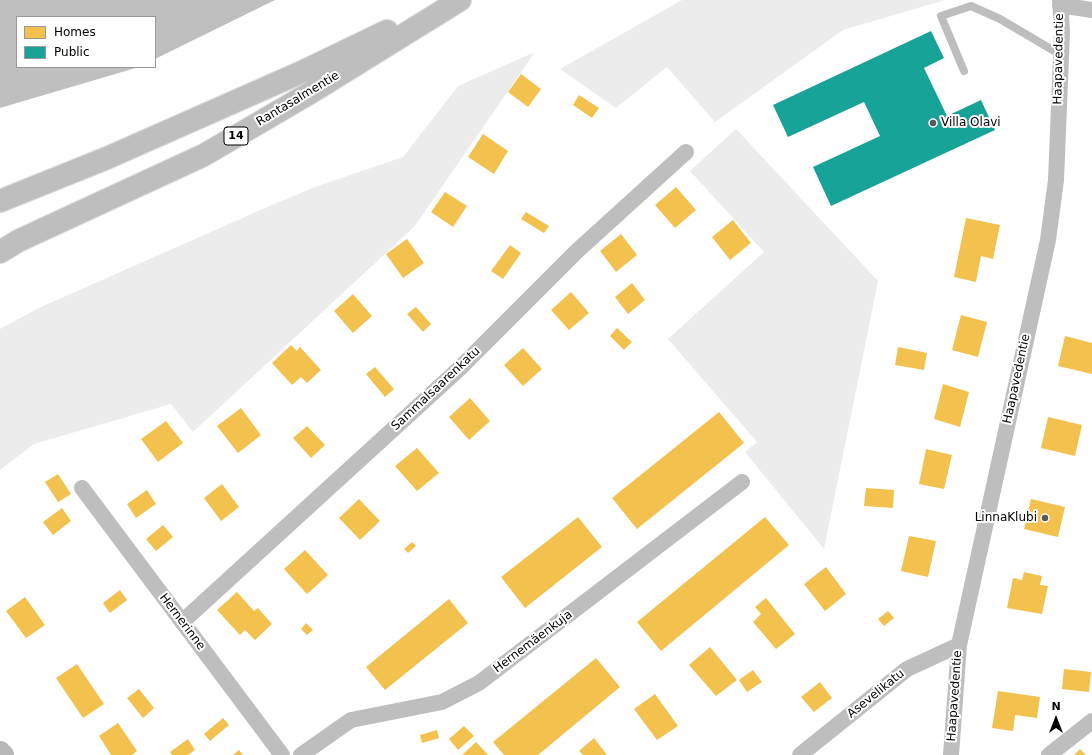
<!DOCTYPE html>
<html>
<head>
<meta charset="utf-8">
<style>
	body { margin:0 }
	#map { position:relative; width:1092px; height:755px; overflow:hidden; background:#fff; font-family:"DejaVu Sans",sans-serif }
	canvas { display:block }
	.legend { position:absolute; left:16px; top:16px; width:140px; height:52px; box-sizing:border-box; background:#fff; border:1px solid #999; margin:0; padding:5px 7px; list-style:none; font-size:12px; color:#000 }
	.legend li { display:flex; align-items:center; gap:8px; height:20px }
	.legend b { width:20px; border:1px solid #999 }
	.north { position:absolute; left:1036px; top:699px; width:40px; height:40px; -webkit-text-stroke:3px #fff; paint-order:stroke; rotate:0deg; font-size:11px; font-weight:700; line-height:16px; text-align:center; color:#000 }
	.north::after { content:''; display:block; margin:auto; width:14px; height:18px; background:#000; clip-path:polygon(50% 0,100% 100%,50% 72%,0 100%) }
</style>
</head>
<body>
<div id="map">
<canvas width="1092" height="755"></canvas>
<ul class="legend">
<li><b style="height:11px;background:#f2c14e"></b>Homes</li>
<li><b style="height:11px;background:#17a398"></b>Public</li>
</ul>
<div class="north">N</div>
</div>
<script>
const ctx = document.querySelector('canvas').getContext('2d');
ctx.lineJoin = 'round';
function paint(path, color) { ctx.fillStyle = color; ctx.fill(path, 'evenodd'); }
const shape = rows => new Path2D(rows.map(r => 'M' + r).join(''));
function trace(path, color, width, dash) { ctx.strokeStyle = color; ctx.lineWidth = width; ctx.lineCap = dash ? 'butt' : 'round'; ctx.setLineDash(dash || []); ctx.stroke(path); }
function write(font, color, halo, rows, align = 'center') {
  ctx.font = font + ' "DejaVu Sans",sans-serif'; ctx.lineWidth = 4; ctx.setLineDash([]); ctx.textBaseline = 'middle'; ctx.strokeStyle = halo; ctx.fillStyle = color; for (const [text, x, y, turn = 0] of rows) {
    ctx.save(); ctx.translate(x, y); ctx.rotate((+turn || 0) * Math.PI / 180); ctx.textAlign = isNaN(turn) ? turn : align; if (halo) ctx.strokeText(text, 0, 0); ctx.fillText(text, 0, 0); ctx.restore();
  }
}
const green = shape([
	[682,0,945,0,843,30,715,122,667,67,616,108,560,69],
	[535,52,414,227,193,432,171,404,34,444,0,470,0,329,41,307,265,208,315,187,403,157,458,86],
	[736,129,878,281,824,549,745,452,757,442,668,339,764,252,690,171]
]);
const water = shape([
	[0,0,275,0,155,59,155,17,17,17,17,67,139,67,0,108]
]);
const homes = shape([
	[521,74,541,89,528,107,508,92],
	[579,95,599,108,592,118,573,105],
	[483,134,508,151,494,174,468,157],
	[676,187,696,210,675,228,655,205],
	[445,192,467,206,453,227,431,212],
	[526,212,549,226,544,233,521,219],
	[966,218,1000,225,993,259,981,256,976,282,954,277],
	[733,220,751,243,730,260,712,237],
	[621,234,637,255,616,272,600,251],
	[407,239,424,263,403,278,386,254],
	[510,245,521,253,503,279,491,271],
	[632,283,645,300,628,314,615,297],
	[571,292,589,313,569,330,551,310],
	[353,294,372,316,353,333,334,311],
	[416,307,431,324,423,332,407,314],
	[961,315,987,322,978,357,952,350],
	[617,328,632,342,624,350,610,336],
	[1065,336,1092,343,1092,374,1058,366],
	[291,345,297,351,300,347,321,370,307,383,301,377,292,385,272,363],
	[898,347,927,353,924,370,895,365],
	[523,348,542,369,523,386,504,365],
	[375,367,394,389,385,397,366,374],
	[943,384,969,392,960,427,934,419],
	[470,398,490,421,469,440,449,417],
	[241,408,261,435,238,453,217,426],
	[719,412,744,443,637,529,612,498],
	[1048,417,1082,425,1075,456,1041,448],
	[166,421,183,443,158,462,141,439],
	[307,426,325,445,311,458,293,438],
	[417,448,439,473,417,491,395,466],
	[926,449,952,455,944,489,919,484],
	[58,474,71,494,58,502,45,482],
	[222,484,239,507,221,521,204,498],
	[866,488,894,490,893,508,864,506],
	[147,490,156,504,136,518,127,504],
	[359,499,380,521,360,540,339,518],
	[1031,499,1065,507,1058,537,1024,529],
	[62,508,71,521,53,535,43,522],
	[578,517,602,547,525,608,501,577],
	[765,517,789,545,661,651,637,622],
	[163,525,173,537,156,551,146,539],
	[909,536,936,541,928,577,901,571],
	[412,542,416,546,408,553,404,549],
	[305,550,328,575,307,594,284,569],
	[826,567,846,594,825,611,804,584],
	[1024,572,1042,576,1040,585,1048,586,1042,614,1007,608,1013,578,1022,580],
	[120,590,127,600,110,613,103,603],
	[237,592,254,611,258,608,272,624,255,640,245,630,240,635,217,610],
	[25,597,45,625,26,638,6,611],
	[766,598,795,634,776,649,753,622,761,614,755,607],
	[449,599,468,623,385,690,366,667],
	[888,611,894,618,884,626,878,619],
	[306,623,313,630,307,635,301,629],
	[710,647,737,680,716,696,689,665],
	[596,658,620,687,538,755,504,755,493,742],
	[77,664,104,704,83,718,56,678],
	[1064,669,1091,672,1089,692,1062,689],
	[753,670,762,682,747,692,739,680],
	[820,682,832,698,814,712,801,697],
	[139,689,154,708,143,718,127,698],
	[998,691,1040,697,1037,718,1015,715,1013,731,992,728],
	[655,694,678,726,657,740,634,709],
	[223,718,229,725,210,741,204,734],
	[118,723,137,751,132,755,111,755,99,736],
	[464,726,474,736,458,750,449,739],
	[437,730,439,738,422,743,420,735],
	[594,738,607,755,583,755,579,751],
	[188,739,195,750,188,755,172,755,170,752],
	[476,742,488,755,462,755],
	[1080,749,1086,755,1074,755],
	[239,750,243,755,233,755]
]);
const public = shape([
	[931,31,944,58,924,68,947,116,981,100,995,130,831,206,813,167,880,136,864,102,788,137,773,105]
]);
const service = shape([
	[964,71,941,16,971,6,1000,19,1061,55]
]);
const minor = shape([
	[1060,5,1092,10],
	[82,488,282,755],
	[182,622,459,369,577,251,686,152],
	[301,755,351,720,442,702,479,683,742,482],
	[800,755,907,669,959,645],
	[951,755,959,645,1048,240,1056,180,1062,32,1060,0],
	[1049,755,1092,721]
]);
const secondary = shape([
	[0,752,3,755]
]);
const trunk = shape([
	[0,201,107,158,304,71,387,31],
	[0,252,18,241,204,155,310,93,460,0]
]);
const markers = [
	[933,123,4,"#595959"],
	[1045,518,4,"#595959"]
];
const shields = [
	[236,136,24]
];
const shieldNames = [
	["14",236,136]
];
const streetNames = [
	["Haapavedentie",1059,59,-89],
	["Rantasalmentie",298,99,-31],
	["Haapavedentie",1017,379,-78],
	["Sammalsaarenkatu",436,389,-43],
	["Hernerinne",182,622,53],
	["Hernemäenkuja",533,642,-37],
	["Asevelikatu",876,694,-39],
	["Haapavedentie",955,696,-86]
];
const poiNames = [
	["Villa Olavi",941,123],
	["LinnaKlubi",1037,518,"right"]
];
paint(green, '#ececec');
paint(water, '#bfbfbf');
paint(homes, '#f2c14e');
paint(public, '#17a398');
trace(trunk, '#dbdbdb', 24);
trace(service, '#bebebe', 8);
trace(minor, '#bebebe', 16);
trace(secondary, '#b8b8b8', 22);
trace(trunk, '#bebebe', 22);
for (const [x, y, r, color] of markers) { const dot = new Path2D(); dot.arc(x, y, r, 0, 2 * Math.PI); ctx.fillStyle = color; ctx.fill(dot); trace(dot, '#fff', 1.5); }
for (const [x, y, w] of shields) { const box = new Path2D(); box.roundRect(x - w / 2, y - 9, w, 18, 3); ctx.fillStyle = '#fff'; ctx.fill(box); trace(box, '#000', 1); }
write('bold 11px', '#000', null, shieldNames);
write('12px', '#000', '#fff', streetNames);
write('12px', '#000', '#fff', poiNames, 'left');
</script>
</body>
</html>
